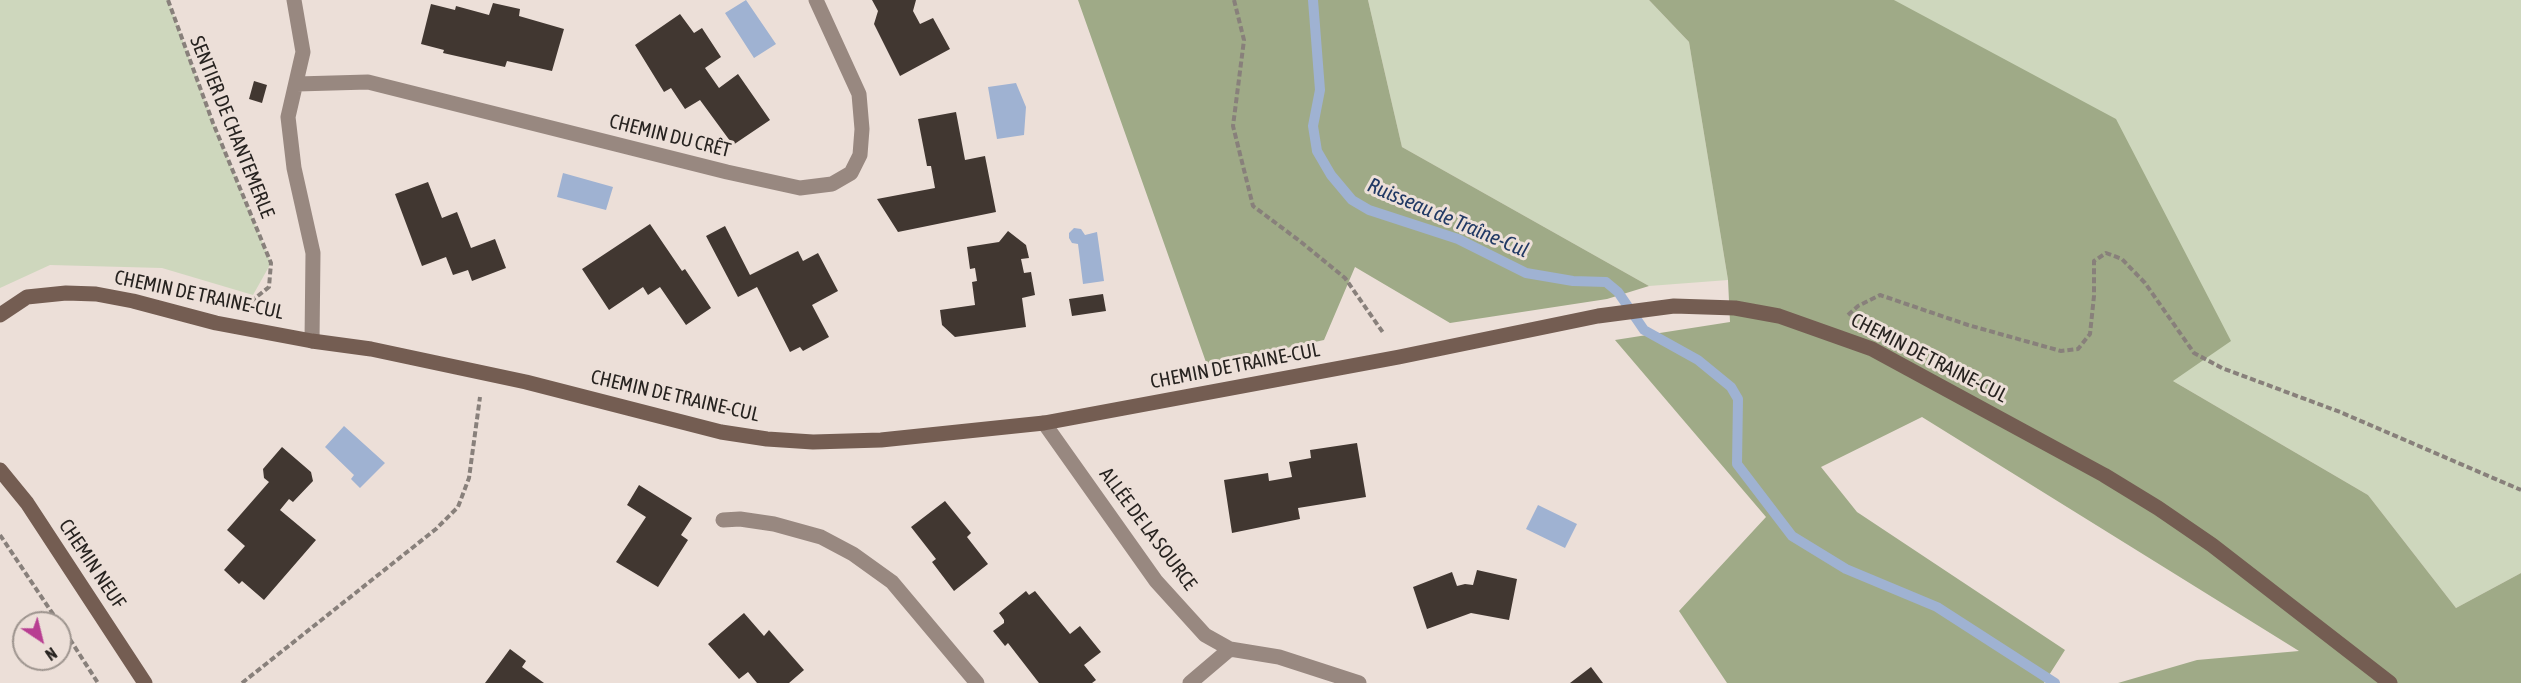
<!DOCTYPE html>
<html>
<head>
<meta charset="utf-8">
<style>
	body { margin:0 }
	#map { position:relative; width:2521px; height:683px; overflow:hidden; background:#ecdfd8; font-family:"Asap Condensed",sans-serif }
	canvas { display:block }
	.north { position:absolute; left:12px; top:611px; width:60px; height:60px; box-sizing:border-box; background:#ecdfd8; border:2px solid #9d948e; border-radius:50%; rotate:145deg; font-size:16px; font-weight:700; line-height:24px; text-align:center; color:#272320 }
	.north::after { content:''; display:block; margin:auto; width:21px; height:27px; background:#b83f92; clip-path:polygon(50% 0,100% 100%,50% 72%,0 100%) }
</style>
</head>
<body>
<div id="map">
<canvas width="2521" height="683"></canvas>
<div class="north">N</div>
</div>
<script>
const ctx = document.querySelector('canvas').getContext('2d');
ctx.lineJoin = 'round';
function paint(path, color) { ctx.fillStyle = color; ctx.fill(path, 'evenodd'); }
const shape = rows => new Path2D(rows.map(r => 'M' + r).join(''));
function trace(path, color, width, dash) { ctx.strokeStyle = color; ctx.lineWidth = width; ctx.lineCap = dash ? 'butt' : 'round'; ctx.setLineDash(dash || []); ctx.stroke(path); }
function write(font, color, halo, rows, align = 'center') {
  ctx.font = font + ' "Asap Condensed",sans-serif'; ctx.lineWidth = 6; ctx.setLineDash([]); ctx.textBaseline = 'middle'; ctx.strokeStyle = halo; ctx.fillStyle = color; for (const [text, x, y, turn = 0] of rows) {
    ctx.save(); ctx.translate(x, y); ctx.rotate((+turn || 0) * Math.PI / 180); ctx.textAlign = isNaN(turn) ? turn : align; if (halo) ctx.strokeText(text, 0, 0); ctx.fillText(text, 0, 0); ctx.restore();
  }
}
const green = shape([
	[0,0,168,0,213,123,271,263,253,295,162,268,50,265,0,288],
	[1368,0,1649,0,1689,42,1728,280,1649,286,1402,147],
	[1894,0,2521,0,2521,573,2456,608,2368,495,2173,381]
]);
const forest = shape([
	[1078,0,1368,0,1402,147,1649,286,1607,299,1450,323,1355,267,1324,340,1207,365],
	[1649,0,1894,0,2116,119,2231,341,2173,381,2368,495,2456,608,2521,573,2521,683,2118,683,2197,660,2299,651,1922,417,1821,467,1857,512,2065,650,2044,683,1727,683,1679,611,1766,517,1615,340,1730,322,1728,280,1689,42]
]);
const water = shape([
	[746,0,776,44,754,58,725,13],
	[1016,83,1026,107,1024,135,997,139,988,87],
	[563,173,613,187,606,210,557,197],
	[1074,228,1081,229,1085,235,1097,232,1104,281,1083,284,1078,244,1072,243,1069,238,1069,233],
	[344,426,385,463,360,488,351,479,354,475,325,447],
	[1538,505,1577,524,1565,548,1526,529]
]);
const stream = shape([
	[1313,0,1320,90,1313,126,1317,151,1331,175,1352,200,1369,210,1458,239,1526,273,1573,281,1606,282,1618,292,1644,330,1698,360,1731,387,1738,399,1737,464,1792,536,1846,569,1937,607,2055,683]
]);
const building = shape([
	[872,0,916,0,913,11,920,24,933,18,950,49,900,76,874,24,878,11],
	[493,3,520,9,519,16,564,29,552,71,507,61,505,67,443,53,444,50,421,44,431,4,455,10,456,6,489,15],
	[680,14,694,33,702,28,721,57,705,68,719,88,738,74,770,120,733,145,700,100,685,109,671,88,664,92,635,45],
	[254,81,267,85,262,103,249,99],
	[956,112,965,160,985,156,996,212,898,232,877,199,935,188,931,166,927,166,918,119],
	[428,182,442,218,457,212,471,248,495,239,506,268,472,281,468,270,453,275,446,257,422,266,395,194],
	[650,224,682,271,685,269,711,308,686,325,660,287,648,295,643,287,609,310,582,269],
	[725,226,750,275,798,251,803,261,818,253,838,291,812,305,829,337,803,351,800,347,790,352,757,287,738,297,706,236],
	[1008,231,1026,245,1029,258,1021,259,1024,273,1031,272,1035,295,1022,298,1026,327,955,337,942,325,940,310,975,305,972,282,977,281,975,268,970,269,967,247,999,242],
	[1103,294,1106,311,1072,316,1069,299],
	[1357,443,1366,497,1298,508,1300,519,1232,533,1224,480,1268,473,1269,481,1292,477,1289,462,1311,458,1310,450],
	[282,447,311,472,313,481,293,502,289,499,280,510,316,540,264,600,242,581,239,584,224,570,245,546,227,530,269,482,264,478,263,469],
	[639,485,692,518,681,535,688,540,658,587,616,562,646,517,627,505],
	[945,501,971,533,967,537,988,564,954,591,932,562,936,559,911,527],
	[1477,570,1517,579,1509,620,1471,613,1427,629,1413,587,1452,572,1457,586,1465,584,1473,585],
	[1026,591,1029,595,1035,591,1070,634,1080,626,1101,652,1084,665,1096,680,1092,683,1039,683,1008,643,1005,646,993,631,1004,623,1004,620,999,613],
	[744,613,764,636,769,630,804,670,789,683,757,683,748,672,739,679,708,644],
	[510,649,526,661,522,667,544,683,485,683],
	[1591,667,1603,683,1570,683]
]);
const path = shape([
	[168,0,213,123,271,263,269,287,249,303],
	[1234,0,1244,40,1233,126,1253,206,1301,242,1345,278,1384,334],
	[1848,315,1858,306,1880,295,1968,325,2061,351,2078,349,2090,334,2094,296,2094,261,2106,253,2122,259,2145,283,2194,353,2222,368,2340,412,2521,490],
	[0,535,59,623],
	[60,624,98,683],
	[242,683,436,529,458,507,469,478,480,397]
]);
const lane = shape([
	[723,520,740,519,774,524,821,537,853,554,892,582,977,683]
]);
const street = shape([
	[294,0,303,52,288,117,294,168,313,253,312,341],
	[297,84,368,82,727,172,800,188,832,184,851,173,860,155,862,129,859,94,816,0],
	[1044,423,1156,581,1205,635,1230,649,1279,657,1359,683],
	[1190,683,1230,649]
]);
const secondary = shape([
	[0,315,27,297,66,293,96,294,133,301,216,323,312,341,371,349,526,382,721,432,767,439,813,442,881,440,1044,423,1399,357,1598,316,1674,306,1735,308,1779,316,1872,349,2104,475,2158,508,2212,545,2390,683],
	[0,470,27,503,145,683]
]);
const streetNames = [
	["SENTIER DE CHANTEMERLE",232,127,68],
	["CHEMIN DU CRÊT",670,136,14],
	["CHEMIN DE TRAINE-CUL",199,295,12],
	["CHEMIN DE TRAINE-CUL",1929,358,27],
	["CHEMIN DE TRAINE-CUL",1235,366,-11],
	["CHEMIN DE TRAINE-CUL",675,396,13],
	["ALLÉE DE LA SOURCE",1148,529,53],
	["CHEMIN NEUF",92,564,56]
];
const waterNames = [
	["Ruisseau de Traîne-Cul",1448,218,23]
];
paint(green, '#ced7bd');
paint(forest, '#9faa87');
paint(water, '#9fb2d2');
trace(stream, '#9fb2d2', 10);
paint(building, '#413731');
trace(path, '#88807b', 4, [6, 3]);
trace(lane, '#988880', 15);
trace(street, '#988880', 15);
trace(secondary, '#745d52', 15);
write('20px', '#272320', '#ecdfd8', streetNames);
write('italic 21px', '#213964', '#ecdfd8', waterNames);
</script>
</body>
</html>
